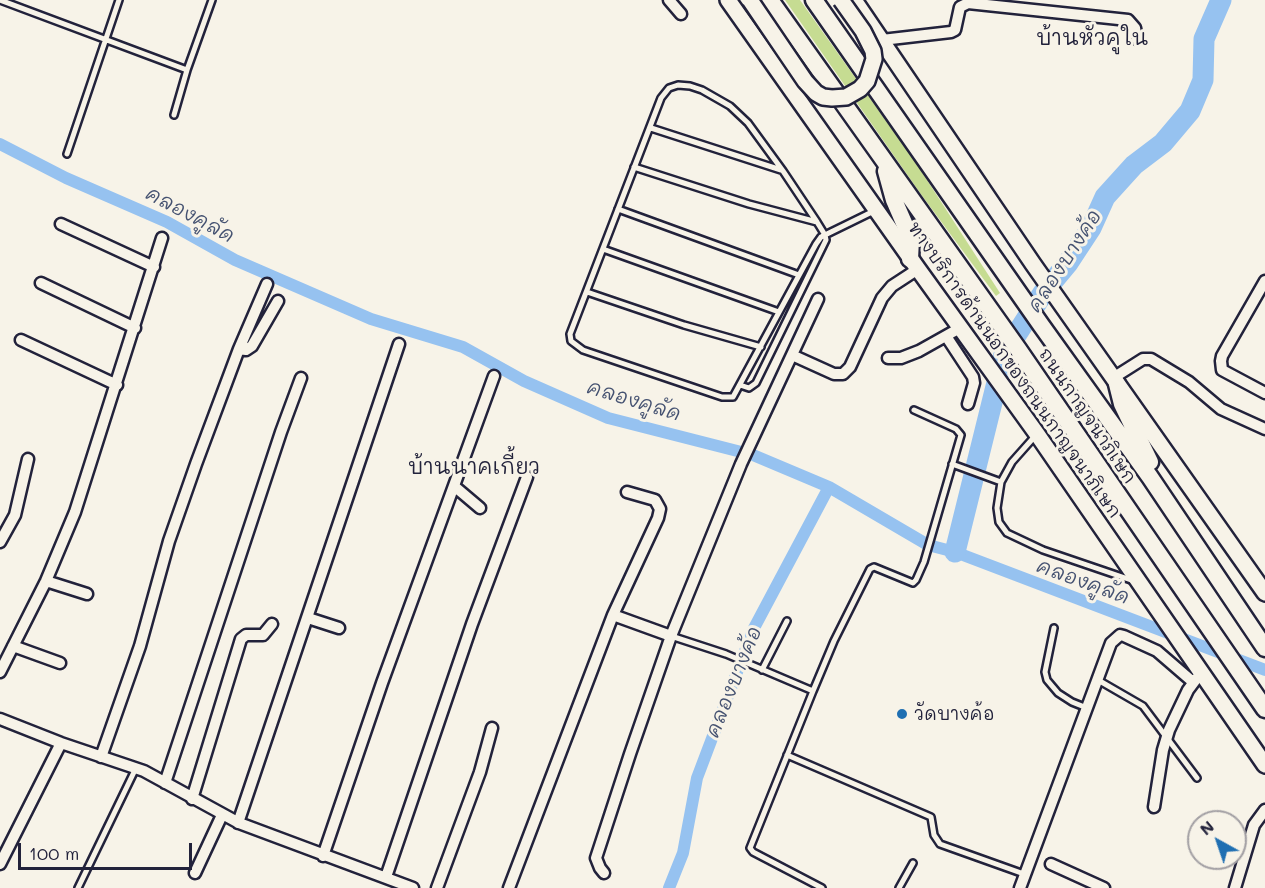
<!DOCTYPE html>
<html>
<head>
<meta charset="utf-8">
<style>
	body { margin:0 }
	#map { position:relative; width:1265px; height:888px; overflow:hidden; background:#f7f3e8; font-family:Mali,sans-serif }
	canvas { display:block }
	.north { position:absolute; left:1187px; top:810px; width:60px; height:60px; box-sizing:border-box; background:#f7f3e8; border:2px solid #a29fa3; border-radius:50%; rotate:320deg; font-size:16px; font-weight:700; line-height:24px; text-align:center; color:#22223b }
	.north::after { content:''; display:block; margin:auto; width:21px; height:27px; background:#1f6fb2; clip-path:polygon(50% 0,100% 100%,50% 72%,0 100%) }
	.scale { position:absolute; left:18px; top:843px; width:174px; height:27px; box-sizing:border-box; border:3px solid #22223b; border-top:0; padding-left:8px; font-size:18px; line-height:21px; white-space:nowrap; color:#22223b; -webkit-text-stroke:4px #f7f3e8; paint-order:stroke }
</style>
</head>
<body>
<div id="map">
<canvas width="1265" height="888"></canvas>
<div class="north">N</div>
<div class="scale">100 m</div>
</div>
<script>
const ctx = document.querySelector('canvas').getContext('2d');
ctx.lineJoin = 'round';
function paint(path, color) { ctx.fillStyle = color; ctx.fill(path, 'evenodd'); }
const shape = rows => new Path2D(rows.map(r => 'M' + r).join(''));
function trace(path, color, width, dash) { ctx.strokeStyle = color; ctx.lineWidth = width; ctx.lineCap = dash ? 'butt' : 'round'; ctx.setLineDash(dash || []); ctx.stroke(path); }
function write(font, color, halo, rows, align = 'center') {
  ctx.font = font + ' Mali,"Playpen Sans Thai",sans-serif'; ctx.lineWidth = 6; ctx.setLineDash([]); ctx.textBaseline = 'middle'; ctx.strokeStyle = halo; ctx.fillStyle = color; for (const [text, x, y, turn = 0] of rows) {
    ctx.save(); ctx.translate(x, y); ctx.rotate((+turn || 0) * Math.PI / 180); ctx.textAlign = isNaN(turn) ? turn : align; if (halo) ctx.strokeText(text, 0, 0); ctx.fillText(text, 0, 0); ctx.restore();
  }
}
const green = shape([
	[785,0,800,0,916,163,1000,293,996,296,920,193]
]);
const canal = shape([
	[0,144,66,178,167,222,235,260,371,319,463,347,524,381,608,418,753,455,829,487,928,545,955,552,1265,670],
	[669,888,683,853,697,778,753,630,829,487]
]);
const river = shape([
	[955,552,1004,354,1043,293,1068,263,1091,228,1105,197,1134,165,1163,143,1190,111,1203,80,1204,39,1221,0]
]);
const service = shape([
	[0,0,187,70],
	[174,115,187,70,212,0],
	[651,128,781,170],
	[67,154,119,0],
	[634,167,749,204,817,222],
	[618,209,799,275],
	[603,249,779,312],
	[587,292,684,325,761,347],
	[740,385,749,388,756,383,826,240,825,235,817,222,783,171,748,123,730,106,702,90,690,86,678,85,669,88,661,98,570,334,571,341,583,350,722,397,733,397,816,244,821,237,831,232,876,210],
	[1036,435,1012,462,1001,482,997,508,999,522,1007,533,1043,550,1134,581],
	[952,464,1001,482],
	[1054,628,1045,672,1047,680,1058,693,1072,702,1087,708],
	[671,636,726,654,813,691,750,848,753,852,822,888],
	[762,670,787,621],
	[1098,680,1143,706,1197,778],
	[813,691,834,641,870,569,874,567,913,583,916,580,924,562,961,435,956,429,914,410],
	[787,755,931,817,934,835,940,844,1024,874],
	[78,888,136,768],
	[899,888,913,863]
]);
const minor = shape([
	[669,0,681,14],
	[882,40,951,32,955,30,960,7,968,3,1128,20,1135,28,1137,39],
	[61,224,154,267],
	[1265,281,1222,356,1221,361,1222,370,1265,393],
	[41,283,135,328],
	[946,336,973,377,974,383,968,404],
	[21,340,117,385],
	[239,349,246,350,252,346,278,301],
	[792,355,834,374,843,374,850,367,882,298,892,286,918,269],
	[888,358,901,358,919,351,960,328],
	[1113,378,1143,359,1151,359,1189,382,1221,409,1265,429],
	[454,486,480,508],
	[0,542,15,515,28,459],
	[46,581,87,594],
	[613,615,671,636],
	[308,618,339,628],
	[13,646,60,663],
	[0,672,46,581,75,512,162,238],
	[0,719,61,743,144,771,239,823,413,888],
	[101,757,140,646,169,541,196,464,239,349,267,284],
	[165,783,281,432,301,378],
	[192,799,241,639,246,635,263,635,272,624],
	[1154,807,1163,750,1169,730,1188,690,1197,678],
	[238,823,399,344],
	[323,856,382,683,494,376],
	[0,864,61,743],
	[1051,864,1104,888],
	[195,873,222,815],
	[604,873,600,868,596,858,630,754,671,636,741,464,818,299],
	[386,877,472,624,527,477],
	[437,888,480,772,492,728],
	[509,888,613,615,658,518,660,509,655,500,627,492],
	[1020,888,1111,643,1120,635,1124,636,1157,651,1193,682],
	[1235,888,1254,825,1265,810]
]);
const secondary = shape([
	[728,0,918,269,1037,434,1265,765],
	[854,0,1033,264,1265,593]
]);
const trunk = shape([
	[770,0,1018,349,1265,709],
	[814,0,1041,325,1150,477,1265,648],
	[886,171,894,200,911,239,910,259],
	[1117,384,1122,404,1150,462]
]);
const secondaryBridge = shape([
	[750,0,805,81,816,93,823,97,832,98,846,97,860,89,867,81,874,59,873,51,863,31,841,0]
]);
const markers = [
	[902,714,6,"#1f6fb2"]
];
const streetNames = [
	["ทางบริการด้านนอกของถนนกาญจนาภิเษก",1014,370,55],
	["ถนนกาญจนาภิเษก",1087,416,56]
];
const poiNames = [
	["วัดบางค้อ",914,714]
];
const waterNames = [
	["คลองคูลัด",190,215,28],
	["คลองบางค้อ",1065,261,-57],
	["คลองคูลัด",634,401,17],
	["คลองคูลัด",1083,582,20],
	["คลองบางค้อ",734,682,-68]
];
const quarterNames = [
	["บ้านหัวคูใน",1092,39],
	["บ้านนาคเกี้ยว",474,468]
];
paint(green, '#c6dc92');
trace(canal, '#96c2f0', 12);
trace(river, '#96c2f0', 21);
trace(service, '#22223b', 10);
trace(minor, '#22223b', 15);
trace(secondary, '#22223b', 20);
trace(trunk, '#22223b', 21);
trace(service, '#f7f3e8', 5);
trace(minor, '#f7f3e8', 10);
trace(secondary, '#f7f3e8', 15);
trace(trunk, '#f7f3e8', 16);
trace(secondaryBridge, '#22223b', 20, []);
trace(secondaryBridge, '#f7f3e8', 15);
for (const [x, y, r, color] of markers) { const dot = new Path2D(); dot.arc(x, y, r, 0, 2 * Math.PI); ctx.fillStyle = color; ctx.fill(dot); trace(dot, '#f7f3e8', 2); }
write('18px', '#22223b', '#f7f3e8', streetNames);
write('18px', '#22223b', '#f7f3e8', poiNames, 'left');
write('italic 20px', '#455271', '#f7f3e8', waterNames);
write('21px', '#22223b', '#f7f3e8', quarterNames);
</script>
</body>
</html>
